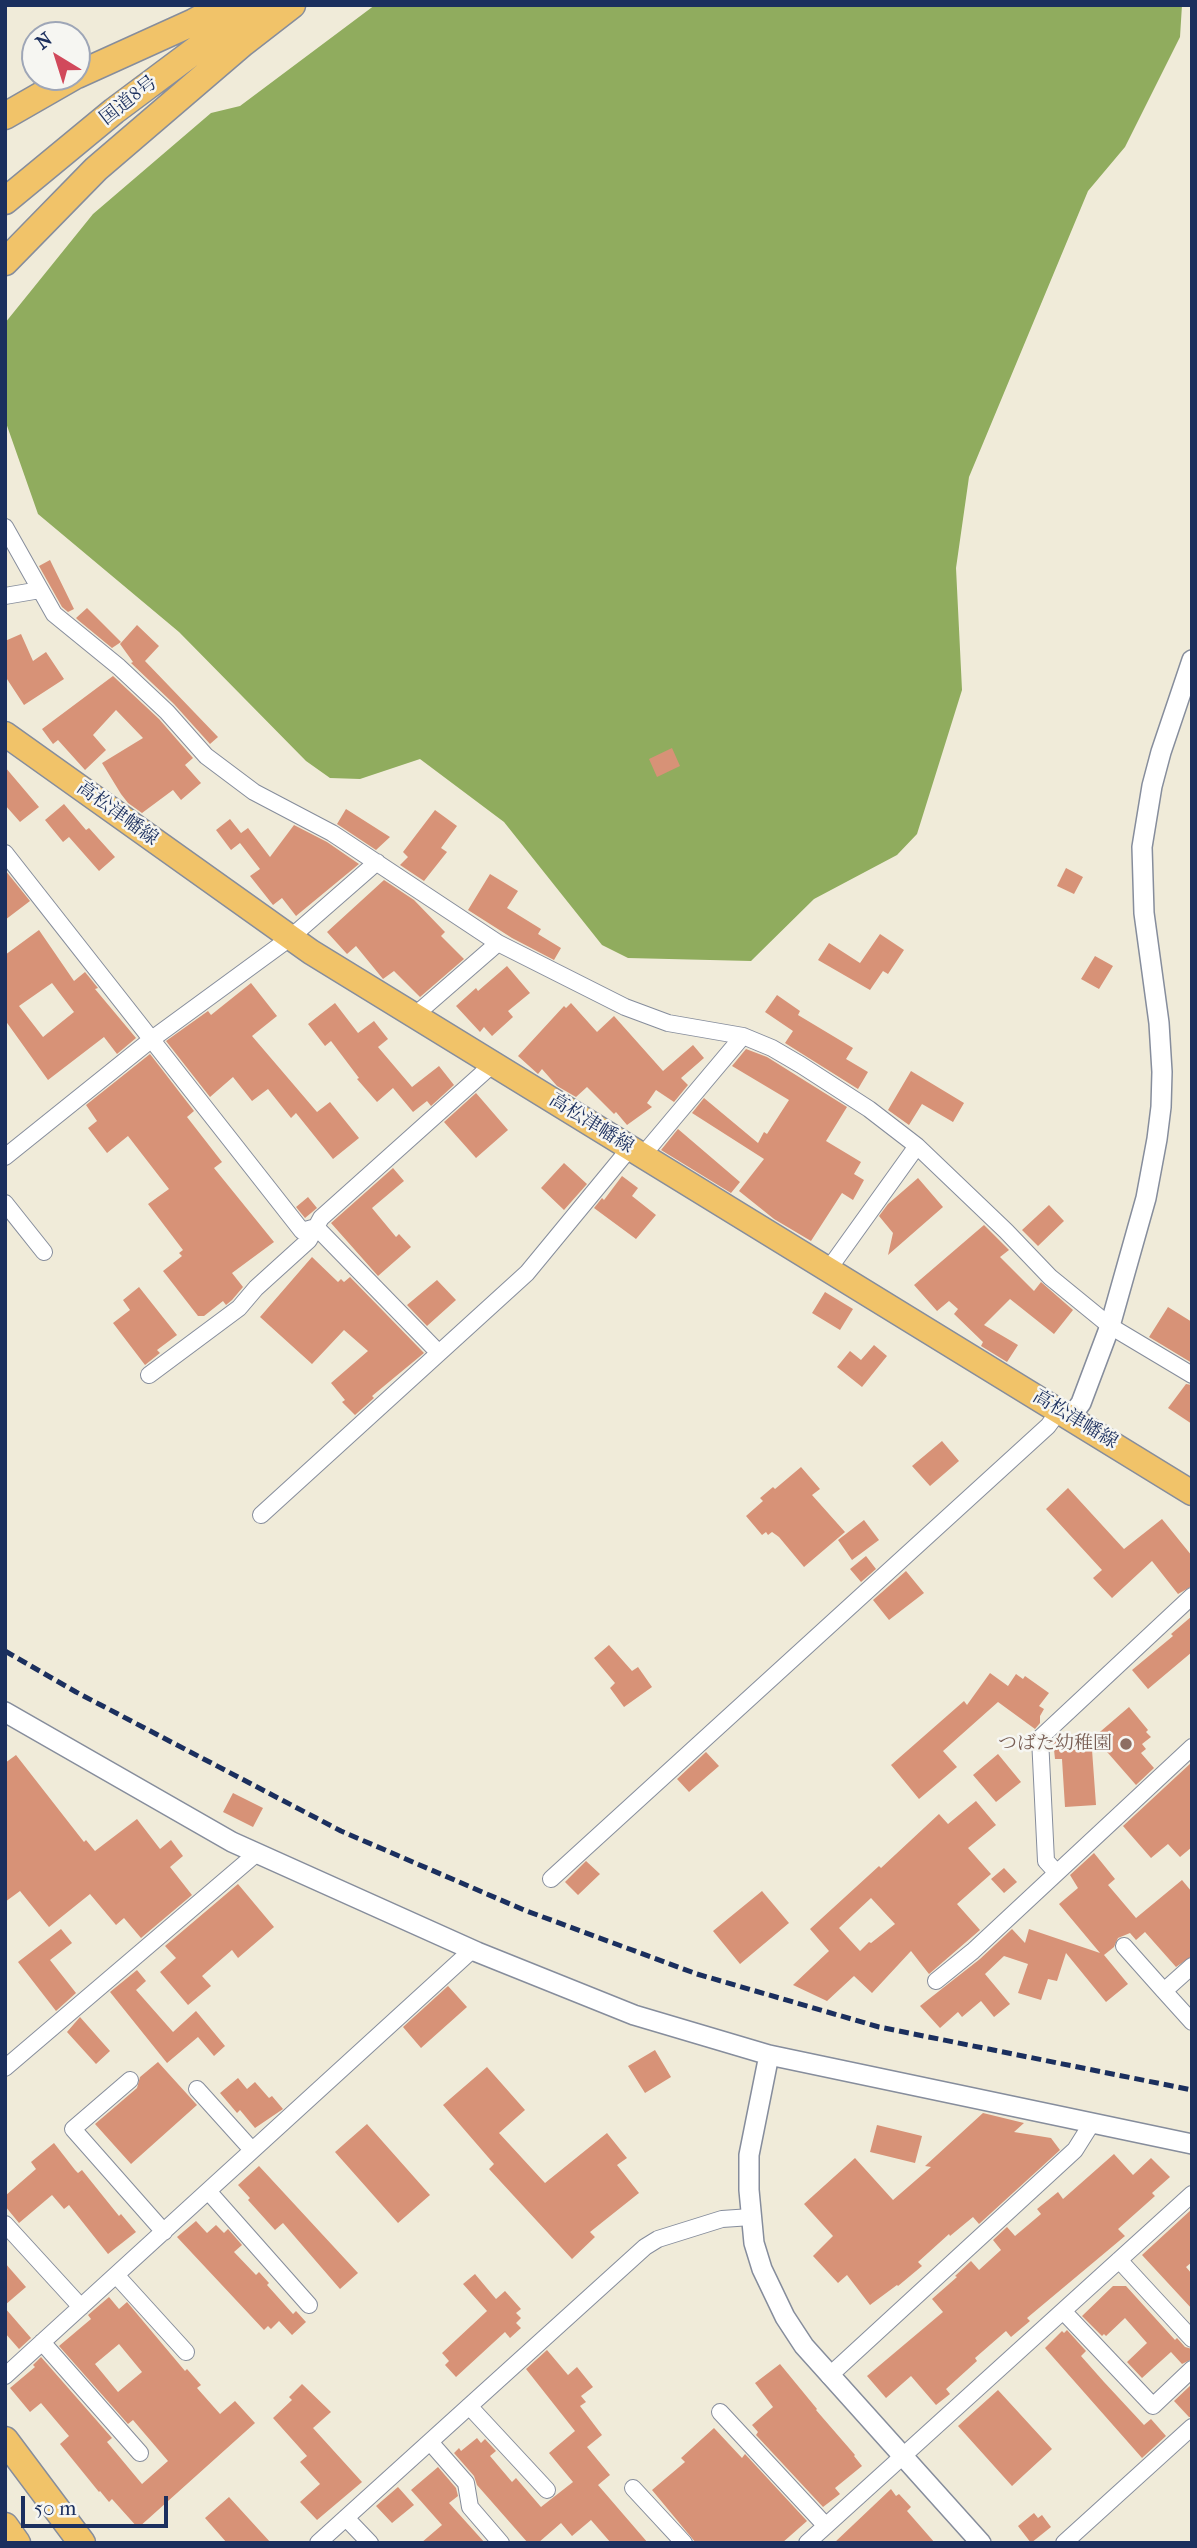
<!DOCTYPE html>
<html>
<head>
<meta charset="utf-8">
<style>
	body { margin:0 }
	#map { position:relative; width:1197px; height:2548px; overflow:hidden; background:#f0ebd9; font-family:"IM FELL French Canon",serif }
	canvas { display:block }
	.frame { position:absolute; inset:0; border:7px solid #1b2f5e; pointer-events:none }
	.north { position:absolute; left:21px; top:21px; width:70px; height:70px; box-sizing:border-box; background:#f6f6f2; border:2px solid #9ea6b7; border-radius:50%; rotate:322deg; font-size:19px; font-weight:700; line-height:28px; text-align:center; color:#1b2f5e }
	.north::after { content:''; display:block; margin:auto; width:24px; height:32px; background:#d1495b; clip-path:polygon(50% 0,100% 100%,50% 72%,0 100%) }
	.scale { position:absolute; left:21px; top:2496px; width:147px; height:32px; box-sizing:border-box; border:4px solid #1b2f5e; border-top:0; padding-left:9px; font-size:21px; line-height:24px; white-space:nowrap; color:#1b2f5e; -webkit-text-stroke:5px #f6f6f2; paint-order:stroke }
</style>
</head>
<body>
<div id="map">
<canvas width="1197" height="2548"></canvas>
<div class="frame"></div>
<div class="north">N</div>
<div class="scale">50 m</div>
</div>
<script>
const ctx = document.querySelector('canvas').getContext('2d');
ctx.lineJoin = 'round';
function paint(path, color) { ctx.fillStyle = color; ctx.fill(path, 'evenodd'); }
const shape = rows => new Path2D(rows.map(r => 'M' + r).join(''));
function trace(path, color, width, dash) { ctx.strokeStyle = color; ctx.lineWidth = width; ctx.lineCap = dash ? 'butt' : 'round'; ctx.setLineDash(dash || []); ctx.stroke(path); }
function write(font, color, halo, rows, align = 'center') {
  ctx.font = font + ' "IM FELL French Canon","Noto Serif JP",serif'; ctx.lineWidth = 5; ctx.setLineDash([]); ctx.textBaseline = 'middle'; ctx.strokeStyle = halo; ctx.fillStyle = color; for (const [text, x, y, turn = 0] of rows) {
    ctx.save(); ctx.translate(x, y); ctx.rotate((+turn || 0) * Math.PI / 180); ctx.textAlign = isNaN(turn) ? turn : align; if (halo) ctx.strokeText(text, 0, 0); ctx.fillText(text, 0, 0); ctx.restore();
  }
}
const forest = shape([
	[375,5,1182,5,1180,37,1125,147,1088,191,969,477,956,568,962,690,917,834,897,855,814,899,751,961,628,958,602,945,504,822,420,759,360,779,330,778,306,761,179,632,38,514,5,420,5,323,93,214,211,113,240,106]
]);
const building = shape([
	[50,560,74,609,68,612,62,607,39,566],
	[87,608,121,642,112,648,78,620,76,618],
	[137,625,159,646,145,661,218,737,210,744,174,704,131,663,133,662,120,644],
	[21,634,33,661,46,652,64,679,24,705,5,676,5,641],
	[113,676,159,719,193,758,185,765,201,783,181,800,173,790,142,813,128,803,121,794,102,763,143,738,116,710,93,735,106,750,85,770,58,740,53,744,42,729],
	[672,748,680,766,657,777,649,759],
	[5,767,39,807,20,822,5,805],
	[64,804,86,830,89,828,115,857,99,871,69,837,63,842,45,820],
	[346,809,390,837,376,850,337,824],
	[435,810,457,826,441,848,447,852,424,881,400,865,408,857,403,852],
	[230,819,241,833,248,828,270,857,294,825,327,842,359,864,296,916,282,898,273,905,250,876,260,869,240,843,231,850,216,830],
	[1066,868,1083,877,1074,894,1057,886],
	[5,870,30,901,5,920],
	[490,874,518,891,507,908,541,929,538,934,561,948,554,960,512,938,468,910],
	[384,880,414,900,445,932,441,936,464,959,420,997,394,971,383,979,356,946,347,954,327,932],
	[39,930,74,981,85,972,98,988,95,989,136,1038,117,1054,104,1037,48,1080,5,1020,5,955],
	[52,983,74,1012,43,1037,19,1006],
	[880,934,904,950,888,974,883,971,870,990,818,960,829,943,860,963],
	[1095,956,1113,966,1099,989,1081,979],
	[507,966,530,993,508,1011,513,1017,492,1036,484,1027,480,1032,456,1006,476,988,478,991],
	[251,983,277,1016,252,1036,317,1112,330,1102,359,1138,333,1159,296,1113,291,1118,268,1089,252,1101,233,1077,210,1097,166,1041,208,1011,211,1015],
	[777,995,800,1011,798,1015,853,1048,846,1059,868,1072,858,1089,785,1043,793,1031,765,1012],
	[335,1003,358,1033,374,1021,388,1039,378,1047,412,1087,439,1066,454,1085,431,1106,427,1101,413,1112,393,1088,377,1102,357,1079,359,1078,331,1041,325,1046,308,1024],
	[571,1003,597,1032,614,1016,663,1071,693,1045,704,1058,681,1078,688,1085,674,1102,656,1090,647,1103,652,1107,627,1125,616,1112,614,1114,587,1087,576,1097,557,1086,542,1069,538,1074,518,1056,564,1006,566,1008],
	[746,1049,767,1057,847,1107,826,1141,861,1162,854,1174,864,1180,853,1200,842,1193,811,1241,774,1219,739,1191,764,1159,692,1113,704,1098,758,1143,764,1132,767,1134,789,1100,732,1066],
	[150,1054,194,1111,187,1117,222,1162,214,1168,274,1242,232,1273,243,1287,232,1300,226,1305,223,1301,204,1316,198,1316,163,1271,182,1256,179,1253,183,1250,148,1204,169,1189,128,1136,107,1153,88,1128,97,1121,86,1105],
	[911,1071,964,1103,953,1122,922,1104,909,1125,888,1110],
	[476,1093,508,1130,476,1158,444,1122],
	[678,1129,740,1182,731,1193,661,1150],
	[564,1163,587,1184,564,1210,541,1188],
	[393,1168,404,1181,372,1208,396,1237,399,1234,411,1247,378,1276,331,1223],
	[622,1176,638,1188,632,1196,656,1215,636,1239,594,1208,602,1198,604,1200],
	[918,1178,943,1207,888,1255,893,1233,879,1216,888,1204],
	[308,1197,317,1208,305,1218,296,1207],
	[1049,1205,1064,1221,1038,1246,1022,1230],
	[984,1225,1009,1250,1000,1257,1034,1291,1041,1282,1073,1310,1054,1334,1010,1299,984,1325,1018,1345,1007,1362,981,1346,983,1342,954,1314,958,1309,949,1301,937,1311,914,1285],
	[312,1257,338,1282,341,1279,344,1282,350,1277,424,1353,372,1396,374,1398,355,1415,342,1402,345,1400,331,1383,368,1351,344,1330,312,1364,260,1317],
	[437,1280,456,1300,427,1326,407,1305],
	[139,1287,177,1335,157,1350,160,1353,145,1365,113,1323,130,1310,123,1300],
	[825,1292,853,1309,840,1330,812,1313],
	[1168,1307,1192,1322,1192,1363,1149,1337],
	[874,1345,887,1356,862,1387,837,1367,850,1351,861,1360],
	[1186,1384,1192,1385,1192,1424,1168,1408],
	[942,1441,959,1461,930,1486,912,1466],
	[801,1467,820,1489,812,1495,845,1532,804,1567,779,1537,772,1532,768,1535,766,1532,762,1535,746,1516,763,1501,760,1498,773,1487,775,1489],
	[1068,1488,1124,1549,1162,1519,1192,1556,1192,1586,1178,1594,1152,1561,1112,1598,1093,1578,1102,1570,1046,1509],
	[864,1520,879,1540,852,1560,838,1540],
	[866,1556,876,1569,861,1582,850,1569],
	[906,1571,924,1593,889,1620,873,1600],
	[1192,1616,1192,1652,1148,1689,1132,1670,1173,1636,1171,1634],
	[609,1645,632,1671,638,1667,652,1687,624,1707,610,1688,615,1683,594,1658],
	[990,1673,1008,1686,1016,1674,1023,1679,1025,1676,1049,1693,1039,1706,1044,1709,1040,1716,1040,1723,1035,1729,998,1702,943,1751,957,1767,919,1799,891,1765,964,1701,967,1705],
	[1129,1707,1148,1730,1146,1732,1151,1737,1142,1744,1146,1749,1141,1753,1154,1768,1136,1785,1094,1737],
	[1091,1736,1096,1805,1065,1807,1062,1759,1055,1759,1053,1740],
	[706,1752,719,1766,689,1792,677,1779],
	[998,1754,1021,1782,996,1802,973,1775],
	[16,1755,84,1842,86,1840,95,1851,137,1819,160,1849,171,1840,183,1856,170,1867,192,1895,141,1938,124,1918,116,1925,90,1894,49,1927,20,1891,5,1902,5,1763],
	[1192,1762,1192,1847,1180,1857,1168,1844,1151,1858,1123,1826],
	[233,1793,263,1808,253,1827,223,1812],
	[976,1801,996,1825,968,1848,991,1874,957,1904,980,1930,929,1974,911,1951,872,1993,854,1976,827,2001,793,1985,829,1951,810,1929,879,1866,881,1868,939,1814,948,1824],
	[871,1898,895,1924,871,1943,869,1942,860,1951,839,1928],
	[1094,1853,1115,1879,1108,1885,1136,1918,1182,1880,1192,1892,1192,1956,1176,1967,1145,1932,1136,1940,1130,1933,1118,1938,1114,1947,1104,1955,1128,1984,1106,2002,1066,1953,1057,1981,1048,1979,1041,2000,1018,1993,1028,1964,1004,1956,985,1974,1010,2004,994,2017,981,2001,962,2017,958,2012,940,2028,920,2006,980,1959,1012,1929,1025,1943,1029,1929,1100,1953,1059,1904,1078,1888,1070,1875],
	[586,1861,600,1874,578,1895,565,1882],
	[1004,1868,1017,1882,1004,1893,991,1879],
	[238,1884,274,1927,238,1958,232,1950,202,1976,211,1986,188,2005,160,1972,176,1958,165,1946],
	[762,1891,789,1923,740,1964,713,1931],
	[61,1929,72,1943,50,1960,76,1993,56,2011,18,1962],
	[137,1970,146,1981,136,1990,173,2032,196,2011,225,2046,214,2056,198,2037,167,2063,110,1992],
	[448,1986,467,2007,421,2048,403,2027],
	[80,2017,110,2051,96,2064,67,2032],
	[655,2050,671,2077,645,2093,628,2066],
	[158,2062,197,2105,131,2164,95,2124,137,2088,140,2077],
	[487,2067,525,2110,499,2133,545,2183,607,2133,627,2158,617,2165,639,2193,590,2232,595,2237,572,2259,489,2169,494,2164,443,2105],
	[238,2078,247,2089,255,2082,269,2098,272,2096,283,2109,255,2128,240,2110,237,2113,220,2093],
	[983,2113,1024,2123,1014,2132,1051,2138,1060,2150,979,2224,973,2217,950,2236,949,2234,918,2262,922,2266,898,2286,897,2285,870,2305,847,2275,838,2283,813,2256,833,2236,804,2204,855,2158,893,2200,931,2167,925,2166],
	[367,2124,430,2195,398,2223,335,2152],
	[877,2125,922,2136,915,2163,870,2152],
	[54,2143,75,2170,78,2173,82,2170,119,2216,121,2214,136,2232,108,2254,69,2205,64,2209,52,2195,19,2223,5,2206,5,2196,36,2169,31,2162],
	[1114,2154,1133,2175,1151,2158,1170,2177,1152,2193,1155,2196,1118,2229,1125,2236,1027,2318,1030,2321,1011,2337,1006,2331,975,2358,977,2361,946,2389,950,2394,936,2405,911,2376,886,2398,867,2376,943,2312,932,2299,957,2277,955,2276,971,2261,979,2270,1001,2250,993,2240,1007,2227,1015,2236,1041,2214,1037,2209,1058,2192,1063,2199],
	[259,2166,358,2273,340,2289,283,2223,275,2230,248,2200,250,2198,238,2185],
	[1192,2209,1192,2262,1186,2267,1192,2274,1192,2309,1142,2255],
	[196,2221,207,2233,216,2225,224,2233,228,2229,242,2245,234,2252,256,2275,259,2272,269,2283,267,2285,293,2314,296,2311,306,2322,292,2335,279,2321,271,2329,268,2326,264,2330,177,2237],
	[5,2263,26,2287,5,2305],
	[475,2274,496,2299,505,2291,521,2309,516,2313,521,2318,516,2323,521,2328,510,2338,505,2332,456,2377,445,2365,449,2361,442,2353,487,2311,463,2284],
	[1113,2286,1126,2286,1175,2340,1177,2338,1185,2347,1192,2349,1192,2359,1182,2364,1171,2352,1142,2378,1127,2362,1147,2343,1125,2318,1106,2336,1104,2334,1102,2336,1082,2316],
	[109,2297,119,2309,127,2302,185,2371,187,2369,201,2385,197,2388,220,2414,235,2401,255,2423,138,2528,112,2499,109,2502,100,2491,99,2492,60,2444,69,2436,41,2403,30,2412,10,2388,35,2367,33,2365,41,2357,112,2438,107,2442,142,2484,168,2461,133,2420,128,2424,59,2346,91,2319,88,2315],
	[119,2344,142,2372,118,2392,95,2364],
	[5,2308,31,2338,19,2349,5,2333],
	[1067,2330,1086,2351,1081,2356,1104,2382,1144,2425,1151,2419,1166,2436,1142,2458,1045,2348,1062,2331,1064,2333],
	[547,2350,568,2375,577,2367,593,2387,581,2396,586,2402,580,2406,602,2435,587,2447,610,2475,598,2485,648,2543,611,2543,591,2520,572,2536,561,2523,538,2543,528,2543,477,2485,474,2476,454,2453,459,2448,461,2451,477,2438,481,2443,485,2439,496,2451,490,2456,512,2482,516,2478,541,2507,573,2482,549,2453,575,2431,526,2369],
	[780,2364,817,2409,816,2410,855,2455,854,2456,862,2466,835,2488,840,2494,823,2507,756,2435,758,2432,752,2425,773,2407,755,2383],
	[302,2384,331,2412,313,2428,362,2482,317,2520,300,2502,320,2484,300,2462,307,2456,273,2418,292,2400,289,2397],
	[1192,2384,1192,2417,1189,2417,1174,2401],
	[998,2390,1052,2449,1012,2486,958,2426],
	[714,2428,742,2458,745,2454,807,2521,782,2543,696,2543,652,2490,685,2462,681,2458],
	[438,2467,456,2488,458,2496,449,2503,485,2543,421,2543,442,2525,411,2490],
	[398,2487,414,2505,392,2523,376,2506],
	[891,2489,896,2496,899,2494,911,2507,907,2511,935,2543,834,2543],
	[229,2497,271,2543,227,2543,205,2518],
	[1034,2513,1038,2518,1042,2515,1051,2527,1031,2543,1018,2526]
]);
const minor = shape([
	[5,527,54,614,119,667,167,712,206,756,254,792,332,833,498,943,625,1007,668,1023,743,1036,772,1048,801,1065,869,1109,917,1146,1006,1231,1050,1277,1110,1326,1192,1375],
	[5,596,40,590],
	[5,853,302,1231,316,1227,439,1353],
	[414,1016,498,943],
	[642,1156,743,1036],
	[5,1157,152,1039,290,938,377,862],
	[5,1203,44,1252],
	[828,1270,917,1146],
	[149,1375,239,1308,256,1288,309,1240,321,1218,493,1064],
	[261,1515,527,1273,630,1148],
	[1056,1872,1046,1861,1040,1738,1192,1596],
	[551,1879,1048,1426,1059,1411],
	[1124,1946,1164,1991],
	[1192,1966,1164,1991,1192,2022],
	[936,1981,973,1951,1192,1747],
	[5,2068,257,1853],
	[130,2080,73,2129,164,2232],
	[197,2089,252,2150],
	[208,2191,309,2305],
	[5,2224,81,2307],
	[1119,2260,1192,2339],
	[116,2275,186,2352],
	[1063,2311,1153,2406,1192,2369],
	[42,2342,140,2453],
	[5,2376,472,1950],
	[829,2376,1075,2150,1092,2123],
	[469,2406,547,2490],
	[720,2412,826,2526],
	[430,2442,466,2483,470,2507,501,2543],
	[633,2488,684,2543],
	[346,2518,370,2543],
	[318,2543,645,2247,658,2239,722,2219,751,2217],
	[807,2543,1192,2194],
	[1064,2543,1192,2427]
]);
const tertiary = shape([
	[1070,1418,1081,1403,1110,1326,1146,1198,1157,1139,1161,1107,1162,1072,1159,1023,1144,913,1142,847,1152,786,1161,752,1192,660],
	[5,1712,232,1842,477,1952,634,2015,769,2055,1192,2144],
	[769,2055,749,2155,749,2190,754,2243,762,2269,785,2317,804,2346,981,2543]
]);
const primary = shape([
	[5,734,311,952,1192,1493]
]);
const trunk = shape([
	[77,75,194,22,225,5],
	[5,116,73,77],
	[5,201,114,111,256,5],
	[5,262,96,169,243,43,292,5],
	[5,2440,82,2543],
	[5,2526,17,2543]
]);
const rail = shape([
	[5,1651,76,1692,341,1831,524,1910,697,1974,879,2027,1192,2090]
]);
const markers = [
	[1126,1744,7,"#8d6e63"]
];
const streetNames = [
	["国道8号",129,101,-38],
	["高松津幡線",117,814,36],
	["高松津幡線",591,1124,32],
	["高松津幡線",1075,1420,31]
];
const educationNames = [
	["つばた幼稚園",1112,1744]
];
paint(forest, '#90ac5e');
paint(building, '#d79277');
trace(minor, '#868d9c', 18);
trace(tertiary, '#868d9c', 22);
trace(primary, '#868d9c', 27);
trace(trunk, '#868d9c', 29);
trace(minor, '#fff', 16);
trace(tertiary, '#fff', 19);
trace(primary, '#f1c369', 24);
trace(trunk, '#f1c369', 26);
trace(rail, '#1b2f5e', 5, [10, 5]);
for (const [x, y, r, color] of markers) { const dot = new Path2D(); dot.arc(x, y, r, 0, 2 * Math.PI); ctx.fillStyle = color; ctx.fill(dot); trace(dot, '#f6f6f2', 2.5); }
write('19px', '#1b2f5e', '#f6f6f2', streetNames);
write('19px', '#785e54', '#f6f6f2', educationNames, 'right');
</script>
</body>
</html>
